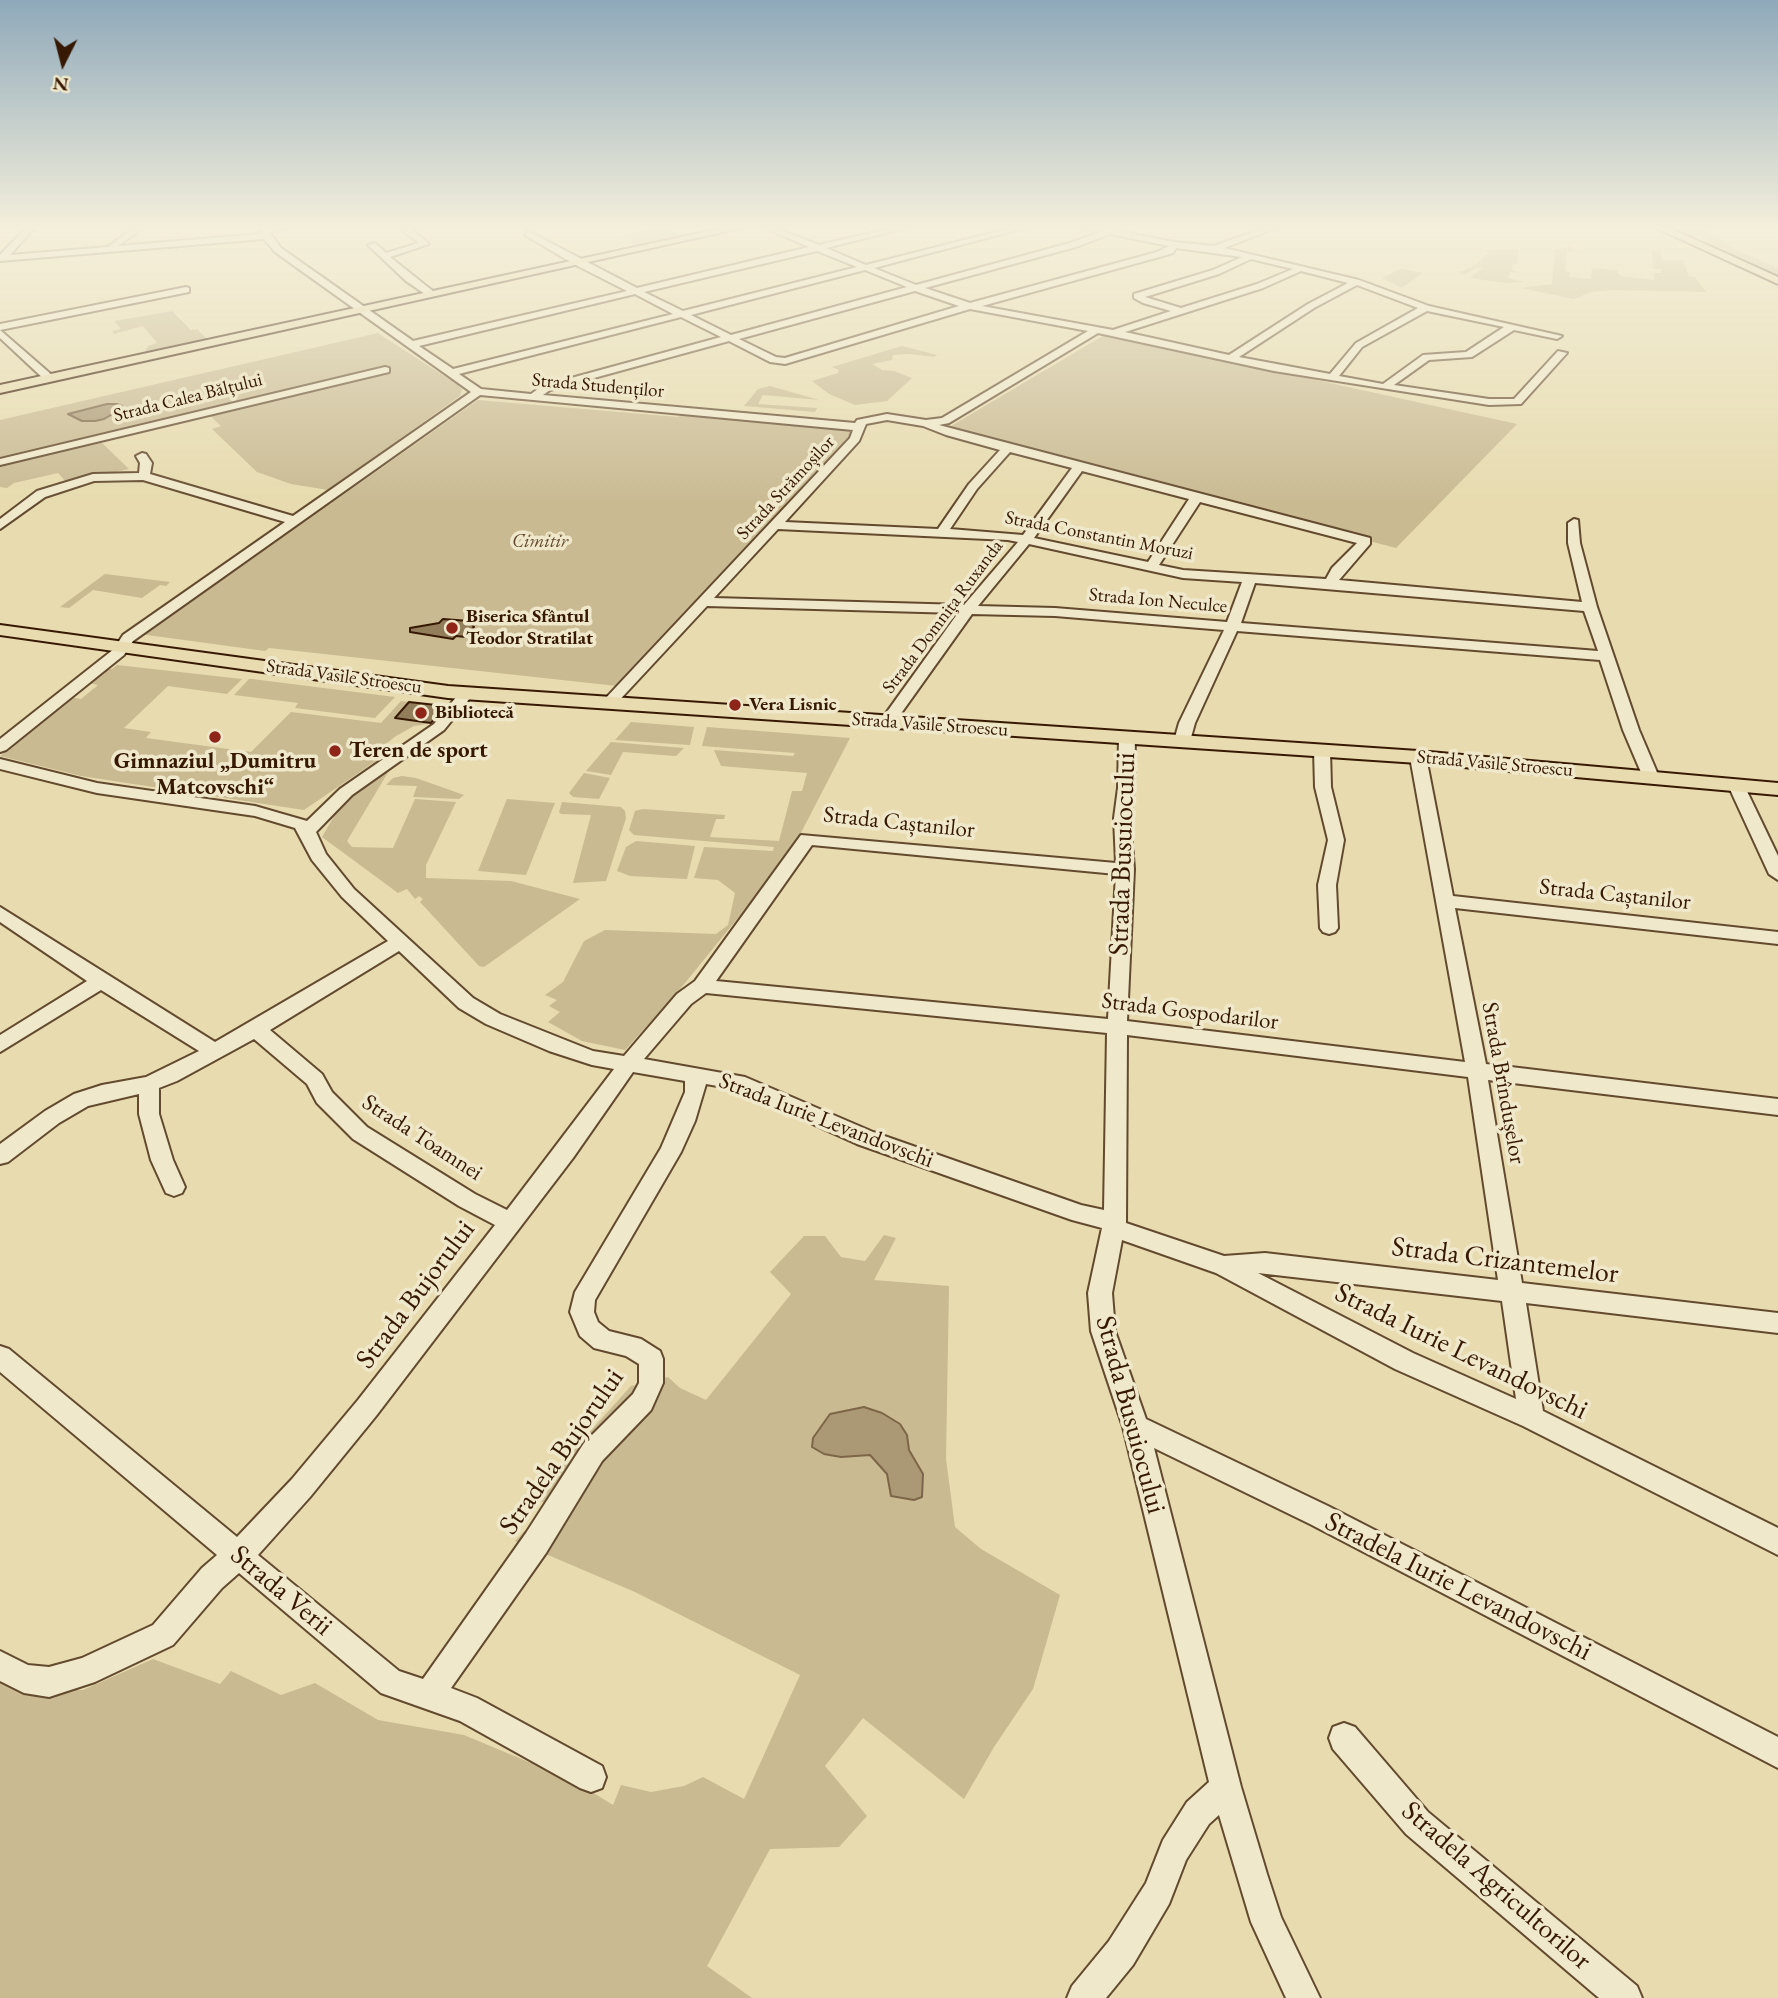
<!DOCTYPE html>
<html>
<head>
<meta charset="utf-8">
<style>
	body { margin:0 }
	#map { position:relative; width:1778px; height:1998px; overflow:hidden; background:#e7dbaf; font-family:"EB Garamond",serif }
	canvas { display:block }
	.north { position:absolute; left:28px; top:28px; width:70px; height:70px; -webkit-text-stroke:5px #efe8cb; paint-order:stroke; rotate:186deg; font-size:19px; font-weight:700; line-height:28px; text-align:center; color:#371903 }
	.north::after { content:''; display:block; margin:auto; width:24px; height:32px; background:#371903; clip-path:polygon(50% 0,100% 100%,50% 72%,0 100%) }
</style>
</head>
<body>
<div id="map">
<canvas width="1778" height="1998"></canvas>
<div class="north">N</div>
</div>
<script>
const ctx = document.querySelector('canvas').getContext('2d');
ctx.lineJoin = 'round';
function paint(path, color) { ctx.fillStyle = color; ctx.fill(path, 'evenodd'); }
const shape = rows => new Path2D(rows.map(r => 'M' + r).join(''));
function trace(path, color, width, dash) { ctx.strokeStyle = color; ctx.lineWidth = width; ctx.lineCap = dash ? 'butt' : 'round'; ctx.setLineDash(dash || []); ctx.stroke(path); }
function write(font, color, halo, rows, align = 'center') {
  ctx.font = font + ' "EB Garamond",serif'; ctx.lineWidth = 7; ctx.setLineDash([]); ctx.textBaseline = 'middle'; ctx.strokeStyle = halo; ctx.fillStyle = color; for (const [text, x, y, turn = 0] of rows) {
    ctx.save(); ctx.translate(x, y); ctx.rotate((+turn || 0) * Math.PI / 180); ctx.textAlign = isNaN(turn) ? turn : align; if (halo) ctx.strokeText(text, 0, 0); ctx.fillText(text, 0, 0); ctx.restore();
  }
}
const green = shape([
	[662,226,681,235,636,245,623,235],
	[1664,226,1778,226,1769,229,1705,230,1734,249,1778,268,1778,277,1711,247,1706,243,1708,240,1700,237,1691,236],
	[1571,247,1577,251,1567,251,1565,271,1570,272,1569,277,1591,279,1592,268,1616,270,1621,276,1654,280,1654,273,1661,273,1661,269,1653,269,1652,251,1660,251,1662,261,1683,260,1689,276,1695,277,1706,292,1612,290,1591,292,1574,299,1521,288,1552,284,1555,249],
	[1519,249,1517,264,1513,264,1512,270,1520,273,1510,272,1508,278,1524,282,1506,283,1470,278,1482,268,1478,267,1465,274,1450,275,1462,274,1459,272,1473,267,1490,252,1482,250],
	[1400,269,1404,269,1423,273,1402,288,1382,278],
	[172,311,191,330,197,329,207,339,145,352,148,346,157,343,143,326,114,334,112,331,121,329,114,321],
	[378,333,458,385,462,389,460,396,328,490,291,484,257,472,212,429,221,426,207,413,367,372,95,436,129,469,67,483,58,473,14,483,7,488,0,487,0,420],
	[1106,334,1517,424,1396,548,946,429],
	[902,346,937,355,934,357,910,354,893,355,892,360,872,364,882,370,894,371,912,378,887,401,855,405,829,394,812,381,838,373,839,370,832,367],
	[770,386,819,400,763,395,758,404,817,408,815,412,744,406,758,389],
	[478,400,678,417,681,414,837,426,854,432,617,686,269,648,265,651,140,634,182,605,188,604],
	[105,574,170,582,166,586,160,585,142,598,93,590,69,608,60,607],
	[117,665,242,679,227,694,168,686,124,728,151,732,146,738,251,752,291,712,381,723,401,701,409,702,396,718,434,723,414,726,396,736,383,746,392,750,304,810,81,776,0,756,70,697,81,699,98,685,88,683,106,669,112,669],
	[249,679,252,679,395,697,375,718,295,708,298,703,234,695],
	[631,722,694,727,690,745,615,740],
	[707,727,850,738,790,854,676,994,625,1050,582,1041,548,1022,560,1012,549,1006,557,1000,545,995,563,982,584,941,605,930,716,934,728,925,735,893,718,880,694,878,704,847,773,851,774,847,634,835,629,830,635,811,643,809,725,815,724,819,716,819,710,837,779,841,792,791,802,791,807,773,721,766,714,750,793,756,795,753,702,746],
	[611,742,684,748,676,756,623,752,611,775,586,771],
	[390,769,347,841,352,847,393,848,415,799,456,802,426,865,426,878,511,881,580,899,484,967,479,966,420,902,423,899,419,896,415,899,407,889,398,893,322,837,340,806],
	[584,773,610,778,599,799,573,797,569,793],
	[402,776,416,778,464,795,459,799,413,797,417,786,386,785,393,778],
	[507,799,555,803,526,875,478,871],
	[562,802,621,807,625,811,626,818,606,881,573,883,591,815,561,814,559,812],
	[636,841,695,846,687,879,630,876,617,871,626,847],
	[884,1235,896,1238,874,1280,949,1286,946,1459,955,1527,981,1549,1060,1595,1033,1689,994,1747,964,1799,863,1718,825,1766,867,1816,839,1847,770,1849,707,1966,752,1998,0,1998,0,1678,22,1689,83,1690,153,1659,220,1684,231,1671,281,1695,315,1683,378,1720,464,1735,574,1781,613,1805,621,1785,651,1792,684,1786,703,1777,744,1799,800,1675,635,1592,515,1541,549,1506,532,1496,631,1386,668,1377,680,1388,706,1400,791,1294,770,1272,804,1236,825,1236,841,1257,865,1261]
]);
const water = shape([
	[107,404,117,404,122,406,121,409,104,419,95,421,82,421,68,414,107,404],
	[864,1407,882,1413,900,1424,907,1435,909,1450,923,1474,922,1497,914,1500,891,1496,887,1474,870,1455,841,1457,824,1454,812,1447,813,1438,830,1414,864,1407]
]);
const building = shape([
	[443,619,469,621,474,627,466,637,456,636,453,639,410,632,410,628,439,623,443,619],
	[409,702,445,706,431,723,395,718,409,702]
]);
const minor = shape([
	[28,226,36,226,10,255,108,247,136,226,145,226,118,246,261,234,259,226,296,226,269,232,281,248,413,341,627,291,574,264,525,235,528,231,637,288,809,247,760,226,771,226,819,245,901,226,914,226,826,248,866,265,1019,226,1032,226,874,268,916,285,1070,243,1100,232,1078,226,1108,229,1128,226,1118,231,1174,242,1214,246,1270,226,1281,226,1224,248,1359,280,1429,306,1562,336,1557,339,1514,330,1472,357,1429,360,1394,385,1489,399,1514,399,1558,351,1567,353,1521,404,1489,405,1274,371,1098,333,949,423,939,425,1370,538,1370,544,1339,580,1582,602,1568,543,1568,523,1574,519,1578,520,1580,543,1597,607,1639,730,1659,777,1651,782,1643,777,1623,730,1600,660,1237,631,1195,723,1190,741,1182,746,1174,741,1179,723,1224,630,1055,616,972,614,892,726,887,728,879,723,958,613,707,606,613,707,603,707,600,704,603,701,850,438,853,430,480,395,133,641,124,655,6,750,0,752,0,739,114,649,123,635,285,522,143,480,94,481,45,497,0,529,0,519,37,491,93,474,139,473,140,463,136,456,142,453,146,454,152,463,150,474,293,516,471,392,275,252,264,239,0,261,0,255,28,226],
	[1110,234,1169,246,1157,252,970,303,925,288,1076,247,1110,234],
	[1176,248,1242,257,1213,270,1134,294,1134,298,1143,303,1171,311,1113,330,982,306,1163,256,1173,253,1176,248],
	[817,251,857,267,683,311,644,292,817,251],
	[1251,259,1293,269,1257,284,1181,308,1145,297,1219,274,1251,259],
	[865,270,907,287,731,335,691,315,865,270],
	[1301,271,1348,283,1308,304,1229,355,1125,332,1263,288,1301,271],
	[1357,285,1418,308,1356,343,1330,374,1239,357,1314,308,1357,285],
	[915,291,959,306,785,358,776,357,739,339,915,291],
	[635,294,673,314,453,369,419,346,635,294],
	[970,309,1088,331,942,418,926,420,887,414,857,420,855,423,543,395,550,390,729,341,770,362,785,364,970,309],
	[1427,311,1504,327,1466,352,1423,355,1383,384,1339,376,1362,347,1427,311],
	[681,317,721,337,542,386,531,394,481,389,459,374,681,317],
	[887,420,923,426,946,435,1000,450,969,484,938,529,785,522,859,441,866,424,887,420],
	[1010,452,1072,468,1023,535,950,529,977,489,1010,452],
	[1082,471,1189,499,1148,562,1034,538,1082,471],
	[1200,502,1357,543,1332,568,1326,579,1183,570,1159,565,1200,502],
	[778,529,1008,540,1018,542,964,605,714,598,778,529],
	[1029,544,1183,578,1242,582,1227,622,1055,608,978,606,1029,544],
	[1255,583,1584,611,1598,651,1241,623,1255,583],
	[404,228,410,228,429,244,390,257,434,292,434,296,428,296,406,281,368,245,375,243,386,253,419,243,404,232,404,228],
	[186,287,189,288,189,292,0,330,0,324,186,287],
	[0,330,53,376,53,380,45,380,0,338,0,330],
	[385,367,389,368,389,372,0,465,0,459,385,367],
	[467,689,474,693,444,730,352,795,316,832,326,854,354,889,473,998,500,1014,593,1051,624,1056,677,994,695,981,801,835,1116,863,1114,818,1118,788,1119,738,1127,733,1135,738,1134,788,1130,818,1134,869,1127,1021,1465,1062,1410,757,1418,752,1426,757,1453,896,1778,932,1778,944,1455,908,1486,1064,1778,1099,1778,1115,1488,1080,1522,1283,1778,1313,1778,1333,1526,1303,1543,1411,1778,1528,1778,1555,1523,1426,1395,1369,1216,1273,1122,1240,1112,1293,1115,1331,1146,1419,1328,1506,1778,1737,1778,1768,1310,1524,1154,1448,1241,1787,1267,1874,1281,1917,1320,1998,1286,1998,1251,1922,1219,1815,1209,1824,1186,1860,1169,1904,1133,1965,1106,1998,1067,1998,1072,1986,1109,1941,1146,1883,1163,1840,1187,1802,1209,1782,1123,1427,1091,1331,1088,1293,1102,1228,1072,1220,857,1144,735,1089,706,1084,695,1121,681,1152,595,1300,594,1312,598,1322,609,1331,641,1339,660,1351,663,1359,663,1383,651,1410,602,1461,546,1553,451,1688,477,1698,602,1766,606,1777,602,1788,591,1792,580,1788,460,1721,381,1693,239,1573,222,1588,173,1645,95,1682,49,1697,24,1693,0,1681,0,1651,28,1665,49,1667,82,1658,153,1625,202,1568,217,1555,0,1372,0,1346,9,1349,237,1537,292,1479,358,1400,495,1225,459,1206,353,1139,317,1103,307,1084,254,1039,177,1081,159,1088,159,1114,173,1160,185,1187,182,1193,174,1196,166,1193,151,1160,139,1114,139,1094,88,1106,59,1123,8,1162,0,1164,0,1144,45,1111,74,1094,102,1085,146,1077,199,1051,101,990,0,1052,0,1035,87,981,0,922,0,907,215,1042,388,941,342,897,312,860,295,828,255,816,97,793,0,769,0,759,97,783,255,806,307,821,340,789,434,724,462,690,467,689],
	[812,845,1116,874,1108,1019,716,981,812,845],
	[399,951,459,1008,486,1024,549,1051,592,1065,614,1069,507,1210,475,1194,367,1127,332,1092,322,1074,270,1030,399,951],
	[706,993,1107,1033,1104,1210,1081,1205,873,1132,745,1077,644,1059,691,1004,706,993],
	[1127,1035,1468,1077,1498,1280,1265,1253,1224,1256,1126,1223,1127,1035],
	[633,1072,685,1081,685,1092,661,1148,575,1292,570,1312,580,1336,594,1348,626,1356,639,1364,639,1383,633,1394,584,1443,526,1533,423,1679,399,1671,258,1555,310,1497,376,1416,573,1158,633,1072],
	[1258,1273,1502,1301,1516,1399,1413,1353,1258,1273],
	[1322,745,1330,750,1331,787,1344,840,1336,885,1338,928,1335,932,1329,934,1323,932,1320,928,1318,885,1328,840,1315,787,1314,750,1322,745],
	[1736,780,1744,785,1778,856,1778,880,1769,874,1728,785,1736,780],
	[1344,1723,1355,1727,1428,1812,1637,1986,1642,1998,1599,1998,1406,1834,1333,1749,1329,1738,1333,1727,1344,1723]
]);
const major = shape([
	[732,226,750,226,0,393,0,385,732,226],
	[1652,226,1665,226,1778,277,1778,284,1652,226],
	[0,625,448,686,1418,751,1778,783,1778,795,1418,763,448,698,0,635,0,625]
]);
const markers = [
	[452,628,7,"#8f2418"],
	[735,705,7,"#8f2418"],
	[421,713,7,"#8f2418"],
	[215,737,7,"#8f2418"],
	[335,751,7,"#8f2418"]
];
const farStreetnames = [
	["Strada Studenților",598,386,5],
	["Strada Calea Bălțului",188,398,-14],
	["Strada Strămoșilor",786,488,-47],
	["Strada Constantin Moruzi",1099,536,11],
	["Strada Ion Neculce",1158,601,5],
	["Strada Domnița Ruxanda",943,617,-53],
	["Strada Vasile Stroescu",344,677,8],
	["Strada Vasile Stroescu",930,725,4],
	["Strada Vasile Stroescu",1495,764,5]
];
const farParknames = [
	["Cimitir",540,542]
];
const farPoinames = [
	["Biserica Sfântul",466,617],
	["Teodor Stratilat",466,639],
	["Vera Lisnic",749,705],
	["Bibliotecă",435,713]
];
const poiNames = [
	["Teren de sport",349,751],
	["Gimnaziul „Dumitru",215,762,"center"],
	["Matcovschi“",215,788,"center"]
];
const streetNames = [
	["Strada Caștanilor",899,823,6],
	["Strada Caștanilor",1615,895,6],
	["Strada Gospodarilor",1190,1012,7],
	["Strada Brîndușelor",1503,1083,80],
	["Strada Iurie Levandovschi",826,1121,21],
	["Strada Toamnei",422,1138,33]
];
const nearStreetnames = [
	["Strada Busuiocului",1123,854,-88],
	["Strada Crizantemelor",1505,1261,7],
	["Strada Bujorului",416,1295,-53],
	["Strada Iurie Levandovschi",1461,1352,26],
	["Strada Busuiocului",1130,1415,75],
	["Stradela Bujorului",562,1452,-55],
	["Stradela Iurie Levandovschi",1458,1587,27],
	["Strada Verii",281,1591,40],
	["Stradela Agricultorilor",1496,1886,41]
];
paint(green, '#c9ba92');
paint(water, '#ab9975');
trace(water, '#7d6647', 2);
paint(building, '#937e5c');
trace(building, '#371903', 2);
trace(minor, '#634a2e', 4);
trace(major, '#371903', 4);
paint(minor, '#efe8cb');
paint(major, '#e7dbaf');
const sky = ctx.createLinearGradient(0, 0, 0, 505);
sky.addColorStop(0, '#8fa9ba');
sky.addColorStop(0.45, '#f4efdb');
sky.addColorStop(1, '#f4efdb00');
ctx.fillStyle = sky;
ctx.fillRect(0, 0, 1778, 505);
for (const [x, y, r, color] of markers) { const dot = new Path2D(); dot.arc(x, y, r, 0, 2 * Math.PI); ctx.fillStyle = color; ctx.fill(dot); trace(dot, '#efe8cb', 2.5); }
write('19px', '#371903', '#efe8cb', farStreetnames);
write('italic 19px', '#63492e', '#efe8cb', farParknames);
write('bold 19px', '#371903', '#efe8cb', farPoinames, 'left');
write('bold 23px', '#371903', '#efe8cb', poiNames, 'left');
write('23px', '#371903', '#efe8cb', streetNames);
write('28px', '#371903', '#efe8cb', nearStreetnames);
</script>
</body>
</html>
